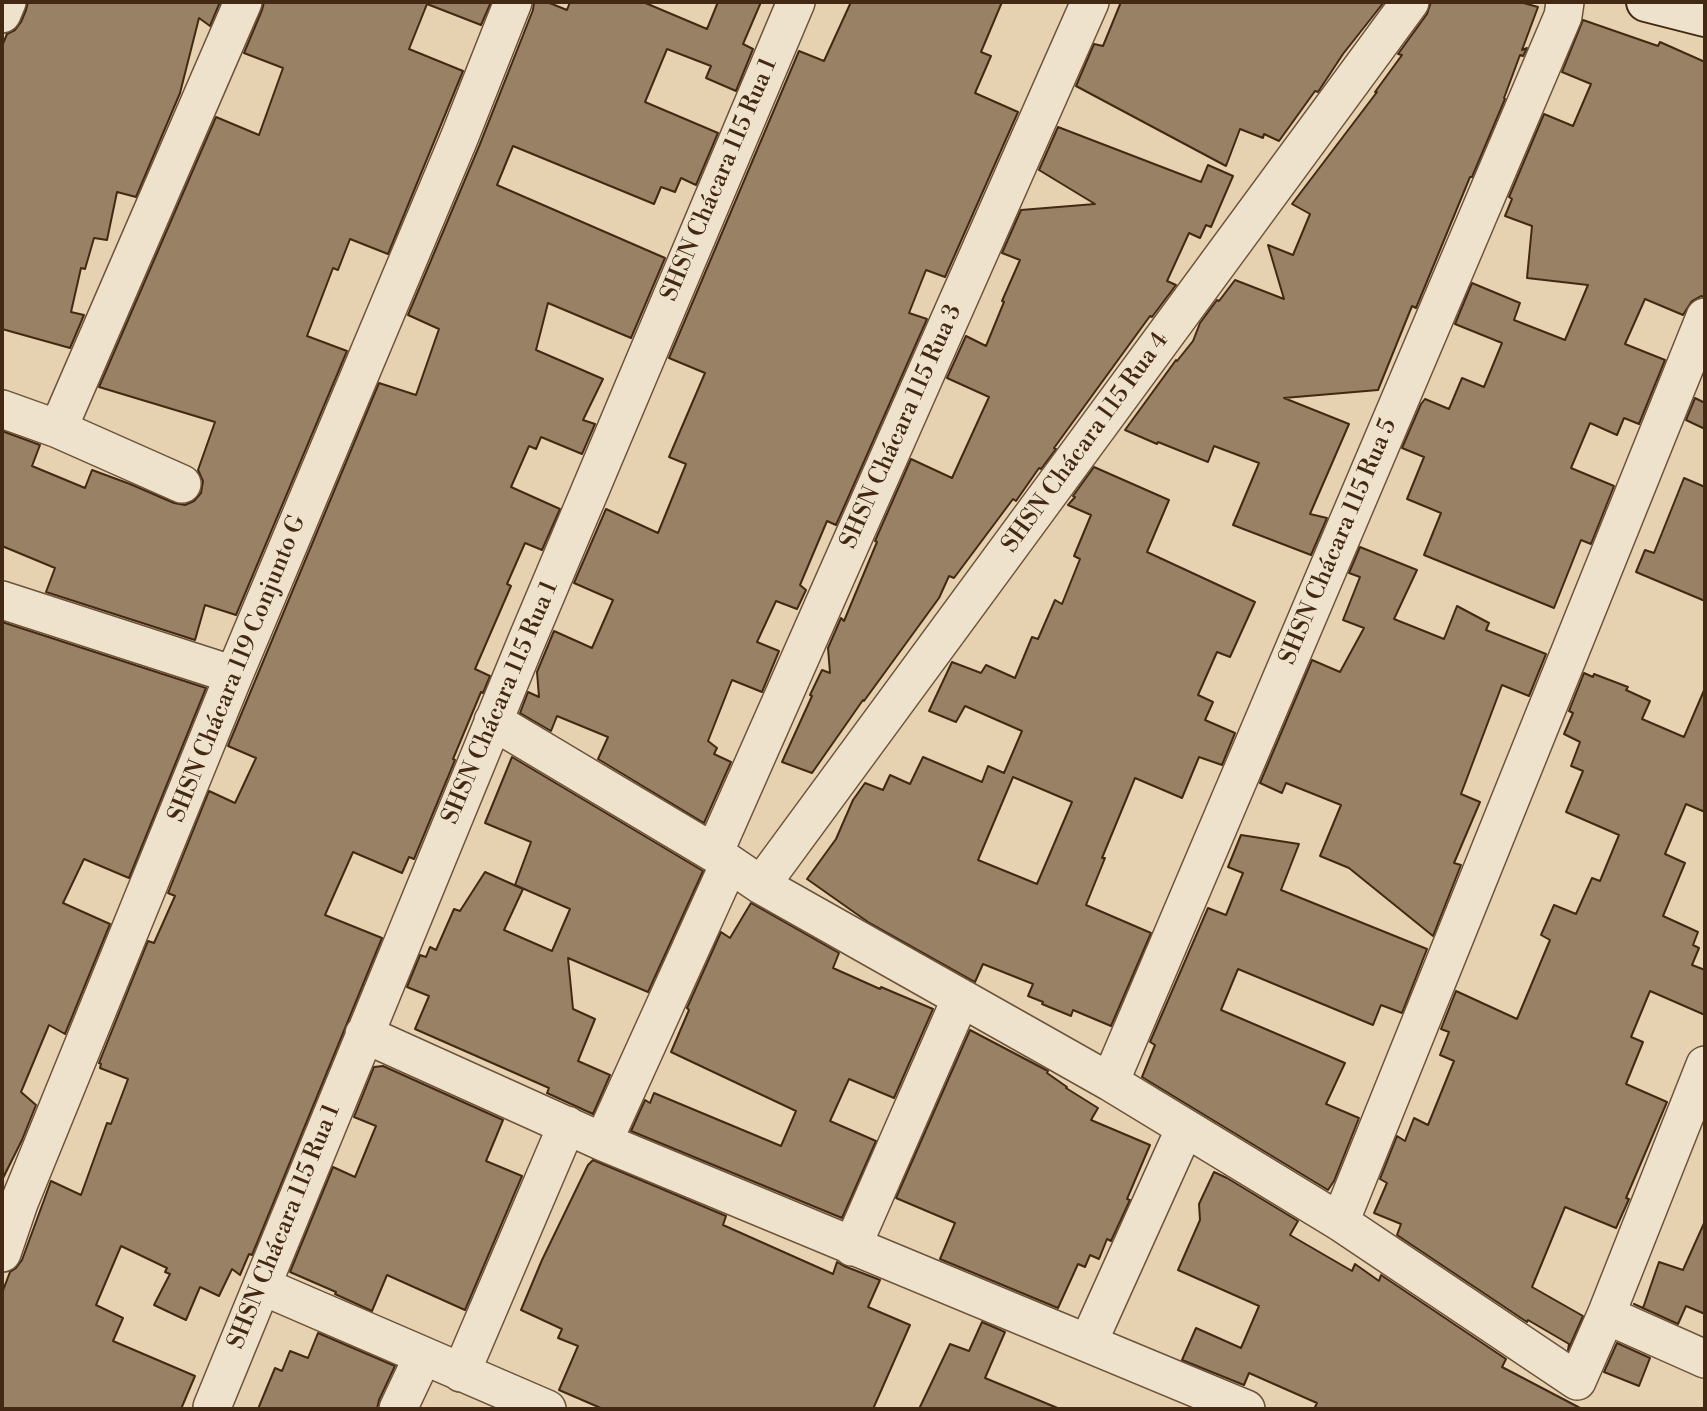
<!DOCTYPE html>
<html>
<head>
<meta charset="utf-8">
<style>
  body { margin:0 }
  #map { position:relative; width:1707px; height:1411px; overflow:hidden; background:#e6d2b1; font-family:"Libre Bodoni",serif }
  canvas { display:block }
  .frame { position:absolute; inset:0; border:4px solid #432913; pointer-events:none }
</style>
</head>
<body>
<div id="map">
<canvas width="1707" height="1411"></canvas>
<div class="frame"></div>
</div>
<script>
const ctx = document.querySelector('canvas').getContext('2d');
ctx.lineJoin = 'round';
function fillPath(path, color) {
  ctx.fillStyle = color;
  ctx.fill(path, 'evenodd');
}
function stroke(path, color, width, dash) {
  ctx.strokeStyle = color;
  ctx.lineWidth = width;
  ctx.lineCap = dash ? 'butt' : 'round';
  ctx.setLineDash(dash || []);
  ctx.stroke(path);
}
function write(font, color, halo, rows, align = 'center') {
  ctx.font = font + ' "Libre Bodoni",serif';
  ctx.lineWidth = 5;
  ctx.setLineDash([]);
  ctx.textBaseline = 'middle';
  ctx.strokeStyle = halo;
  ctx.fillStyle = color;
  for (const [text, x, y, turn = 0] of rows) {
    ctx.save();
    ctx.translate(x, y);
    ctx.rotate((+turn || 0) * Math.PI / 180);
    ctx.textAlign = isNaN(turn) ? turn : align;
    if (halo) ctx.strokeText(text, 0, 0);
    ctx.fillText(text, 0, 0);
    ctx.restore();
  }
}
const building = new Path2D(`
  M28,2H220L210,26L199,18L180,93L136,197L117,192L107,240L94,238L85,269L81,268L71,312L84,315L70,348L2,329V46L7,34L15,30L21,22L26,10Z
  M264,2H491L481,25L427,4L409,49L463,71L388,254L350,239L338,270L333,268L307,336L347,351L236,615L205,605L195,640L46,592L55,568L2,546V431L40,445L32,466L85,488L92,470L130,484L174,503L185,505L194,501L201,493L203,481L198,470L215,422L99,387L216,117L259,135L283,68L244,53L262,10Z
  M534,2H547L567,10L570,2H643L707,29L718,2H761L743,44L753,49L736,91L706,78L711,66L667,49L645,102L718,133L696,185L681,178L675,192L661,187L654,204L513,146L497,185L665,258L631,338L548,303L536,350L603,379L583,420L595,424L582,454L541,437L536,449L529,446L511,487L560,509L542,550L525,543L507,584L511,586L475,669L490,676L483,693L481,692L453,759L455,760L414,859L409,857L402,873L353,852L325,915L382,938L252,1255L249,1254L240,1275L232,1269L219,1296L200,1287L186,1320L154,1305L170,1274L165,1272L167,1268L121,1246L96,1305L123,1318L113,1341L195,1376L181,1409H2V1293L10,1272L16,1268L22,1260L51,1181L81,1195L107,1123L111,1124L128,1079L100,1068L101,1064L99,1063L148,941L154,943L175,896L168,893L209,791L235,803L256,758L228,746L379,383L416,395L439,329L408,315L480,144L533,10Z
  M851,2H1002L981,52L991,56L975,93L1018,112L945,277L926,270L909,313L927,319L836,525L827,521L800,585L806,590L797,609L776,601L757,642L779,651L762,692L732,680L708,741L717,748L714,754L731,762L704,823L598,759L608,737L557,716L551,731L520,713L528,692L539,697L537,672L554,631L592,648L613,600L574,583L606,509L658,533L686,464L669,457L705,373L669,358L799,51L824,61Z
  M1121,2H1384L1343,54L1318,92L1315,91L1279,141L1264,134L1263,138L1240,129L1226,166L1076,86L1094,44L1103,46Z
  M1431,2H1520L1538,7L1522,50L1527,48L1523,56L1520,55L1504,98L1505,99L1472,177H1470L1416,308L1412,306L1378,390L1284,398L1349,424L1310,514L1327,518L1311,555L1233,525L1259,463L1214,446L1208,462L1158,442L1157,444L1125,430L1176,360L1177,361L1193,341L1200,323L1217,300L1219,301L1235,280L1284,299L1268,245L1293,255L1310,214L1292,204L1377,92H1375L1402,55L1398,54L1427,14Z
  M1583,20L1658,46L1660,42L1705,62V297L1701,296L1692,301L1683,315L1645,299L1625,344L1665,360L1639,424L1624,418L1617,435L1590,423L1571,468L1614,486L1591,544L1581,540L1554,608L1424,555L1441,513L1407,499L1424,457L1402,448L1421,404L1425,399L1449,409L1462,378L1484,387L1502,343L1455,324L1472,283L1520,303L1514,320L1565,340L1588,285L1527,278L1532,226L1505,216L1512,199L1509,197L1544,114L1573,126L1591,84L1562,72Z
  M1058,127L1201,182L1208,165L1233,176L1211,227L1206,225L1200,238L1189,233L1167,281L1176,285L1152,317L1150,316L1054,448L1056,449L1041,469L1039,468L1016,501L1013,499L954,578L949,576L939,598L864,701L863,700L812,773L782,762L812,696L810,695L822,670L830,673L828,648L841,618L844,621L877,542L875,541L911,459L952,478L989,397L947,378L966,336L986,346L1004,302L1002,301L1020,260L1002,253L1021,210L1095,204L1039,170Z
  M1695,398L1705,403V429L1686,420Z
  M1094,467L1169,500L1147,552L1255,602L1230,657L1217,652L1198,695L1213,702L1205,720L1235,733L1222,765L1199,757L1182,798L1135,778L1102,858H1105L1086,905L1151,933L1111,1026L1073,1010L1071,1016L1042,1004L1043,1002L1028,996L1033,984L983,964L975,982L868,922L807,879L836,839L853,800L865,783L883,790L890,775L910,784L923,757L982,782L988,766L1004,773L1022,731L965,706L956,722L929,711L952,662L981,673L986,665L1015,678L1032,637L1038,639L1055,600L1062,604L1080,559L1074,556L1091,515L1068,505L1075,497L1073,496ZM1013,777L1072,802L1037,884L978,860Z
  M1684,478L1705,487V601L1636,572L1645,550L1654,553Z
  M1360,547L1417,570L1394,619L1444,639L1457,606L1489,623L1486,630L1546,654L1529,696L1502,685L1461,794L1480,802L1454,863L1461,865L1433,936L1349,868L1320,856L1341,805L1286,783L1282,793L1260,783L1312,660L1340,672L1364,628L1343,620L1360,577L1349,573Z
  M2,622L206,688L129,878L84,859L63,903L110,924L65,1034L49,1025L21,1092L36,1105L22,1140L2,1180Z
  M1584,673L1593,677L1594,674L1628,687L1626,690L1650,701L1642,719L1684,737L1705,688V812L1686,804L1665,854L1685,863L1663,916L1698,932L1693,945L1699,948L1692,965L1705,970V1015L1650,991L1631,1037L1643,1042L1626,1084L1667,1102L1626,1198L1629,1199L1616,1228L1565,1207L1532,1287L1583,1316L1568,1350L1569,1344L1528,1320L1527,1322L1397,1235L1401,1224L1374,1213L1387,1183L1380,1179L1397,1136L1405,1141L1414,1118L1428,1125L1454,1061L1440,1055L1449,1032L1441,1029L1456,991L1517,1019L1550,940L1541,935L1554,905L1576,914L1592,878L1600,881L1619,835L1566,812L1583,771L1571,766L1580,742L1564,734L1573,713L1569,711Z
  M512,757L703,871L648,992L568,958L573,1009L595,1019L578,1061L610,1075L593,1114L547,1093L549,1088L415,1029L429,996L407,987L420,955L426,957L430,947L436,950L454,909L460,911L485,872L523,889L504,930L552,951L570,909L515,885L531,842L485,823Z
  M1241,835L1299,844L1281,890L1427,949L1402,1013L1381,1005L1373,1025L1238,969L1221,1010L1345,1063L1326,1104L1359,1118L1334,1181L1328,1190L1142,1077L1155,1045L1150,1042L1208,908L1226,915L1243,873L1228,867Z
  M751,903L839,953L833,968L880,989L881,987L933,1009L894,1098L849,1079L830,1121L876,1141L842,1218L631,1131L645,1100L650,1103L654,1093L781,1146L796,1111L671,1052L689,1010L687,1008L721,932L730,938Z
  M970,1030L1048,1071L1047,1073L1067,1087L1066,1088L1098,1108L1091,1120L1150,1145L1127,1199L1130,1200L1111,1241L1107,1239L1099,1259L1090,1255L1085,1267L1078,1264L1058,1308L940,1259L955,1223L896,1198Z
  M383,1066L503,1120L486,1161L522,1176L465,1310L387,1275L372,1311L335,1294L336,1292L290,1272L333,1167L355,1177L376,1126L354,1117L374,1067Z
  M593,1160L726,1216L723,1225L833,1274L837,1262L844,1266L880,1280L868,1307L910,1325L873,1409H603L559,1390L578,1346L558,1338L562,1329L521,1310L542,1260L588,1165Z
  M1214,1172L1227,1178L1298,1221L1290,1235L1352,1271L1355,1264L1379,1281L1381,1275L1506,1359L1502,1367L1582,1409H1314L1317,1403L1249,1373L1244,1385L1182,1360L1196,1328L1241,1348L1259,1306L1178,1270L1200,1220L1199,1204Z
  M1705,1221V1314L1686,1306L1678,1324L1634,1304L1643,1308L1659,1262L1683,1270Z
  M982,1322L1005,1332L985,1378L1060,1409H919L950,1344L969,1351Z
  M318,1333L395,1366L379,1400L377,1409H258L275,1368L282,1371L290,1351L308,1358Z
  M1617,1343L1650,1358L1639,1386L1604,1372Z`);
const street = new Path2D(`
  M2,14L7,2
  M2,409L58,429L182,484
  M58,429L243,2
  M2,600L234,675
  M493,721L714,853L761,885L1110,1082L1340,1222L1577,1381L1606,1315L1705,1065
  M714,853L1090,2
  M761,885L1410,2
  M364,1034L603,1142L1246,1409
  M1110,1082L1563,16L1565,2
  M603,1142L729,864
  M1340,1222L1705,317
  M852,1247L961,998
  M2,1253L19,1203L234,675L460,136L513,2
  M262,1286L547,1409
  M1606,1315L1705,1359
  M1088,1343L1185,1128
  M461,1373L567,1125
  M212,1407L527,640L796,2
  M398,1409L423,1356`);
const secondary = new Path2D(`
  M1646,2L1705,17`);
const streetNames = [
  ["SHSN Chácara 115 Rua 1",720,180,-67],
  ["SHSN Chácara 115 Rua 3",902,427,-66],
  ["SHSN Chácara 115 Rua 4",1086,443,-54],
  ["SHSN Chácara 115 Rua 5",1339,542,-67],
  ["SHSN Chácara 119 Conjunto G",238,669,-68],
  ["SHSN Chácara 115 Rua 1",501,703,-67],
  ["SHSN Chácara 115 Rua 1",285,1227,-68]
];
fillPath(building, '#988165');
stroke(building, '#432913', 2);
stroke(street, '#6c533a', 40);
stroke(secondary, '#432913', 42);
stroke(street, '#efe2cc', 37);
stroke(secondary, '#efe2cc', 38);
write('24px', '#432913', '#efe2cc', streetNames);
</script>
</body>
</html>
